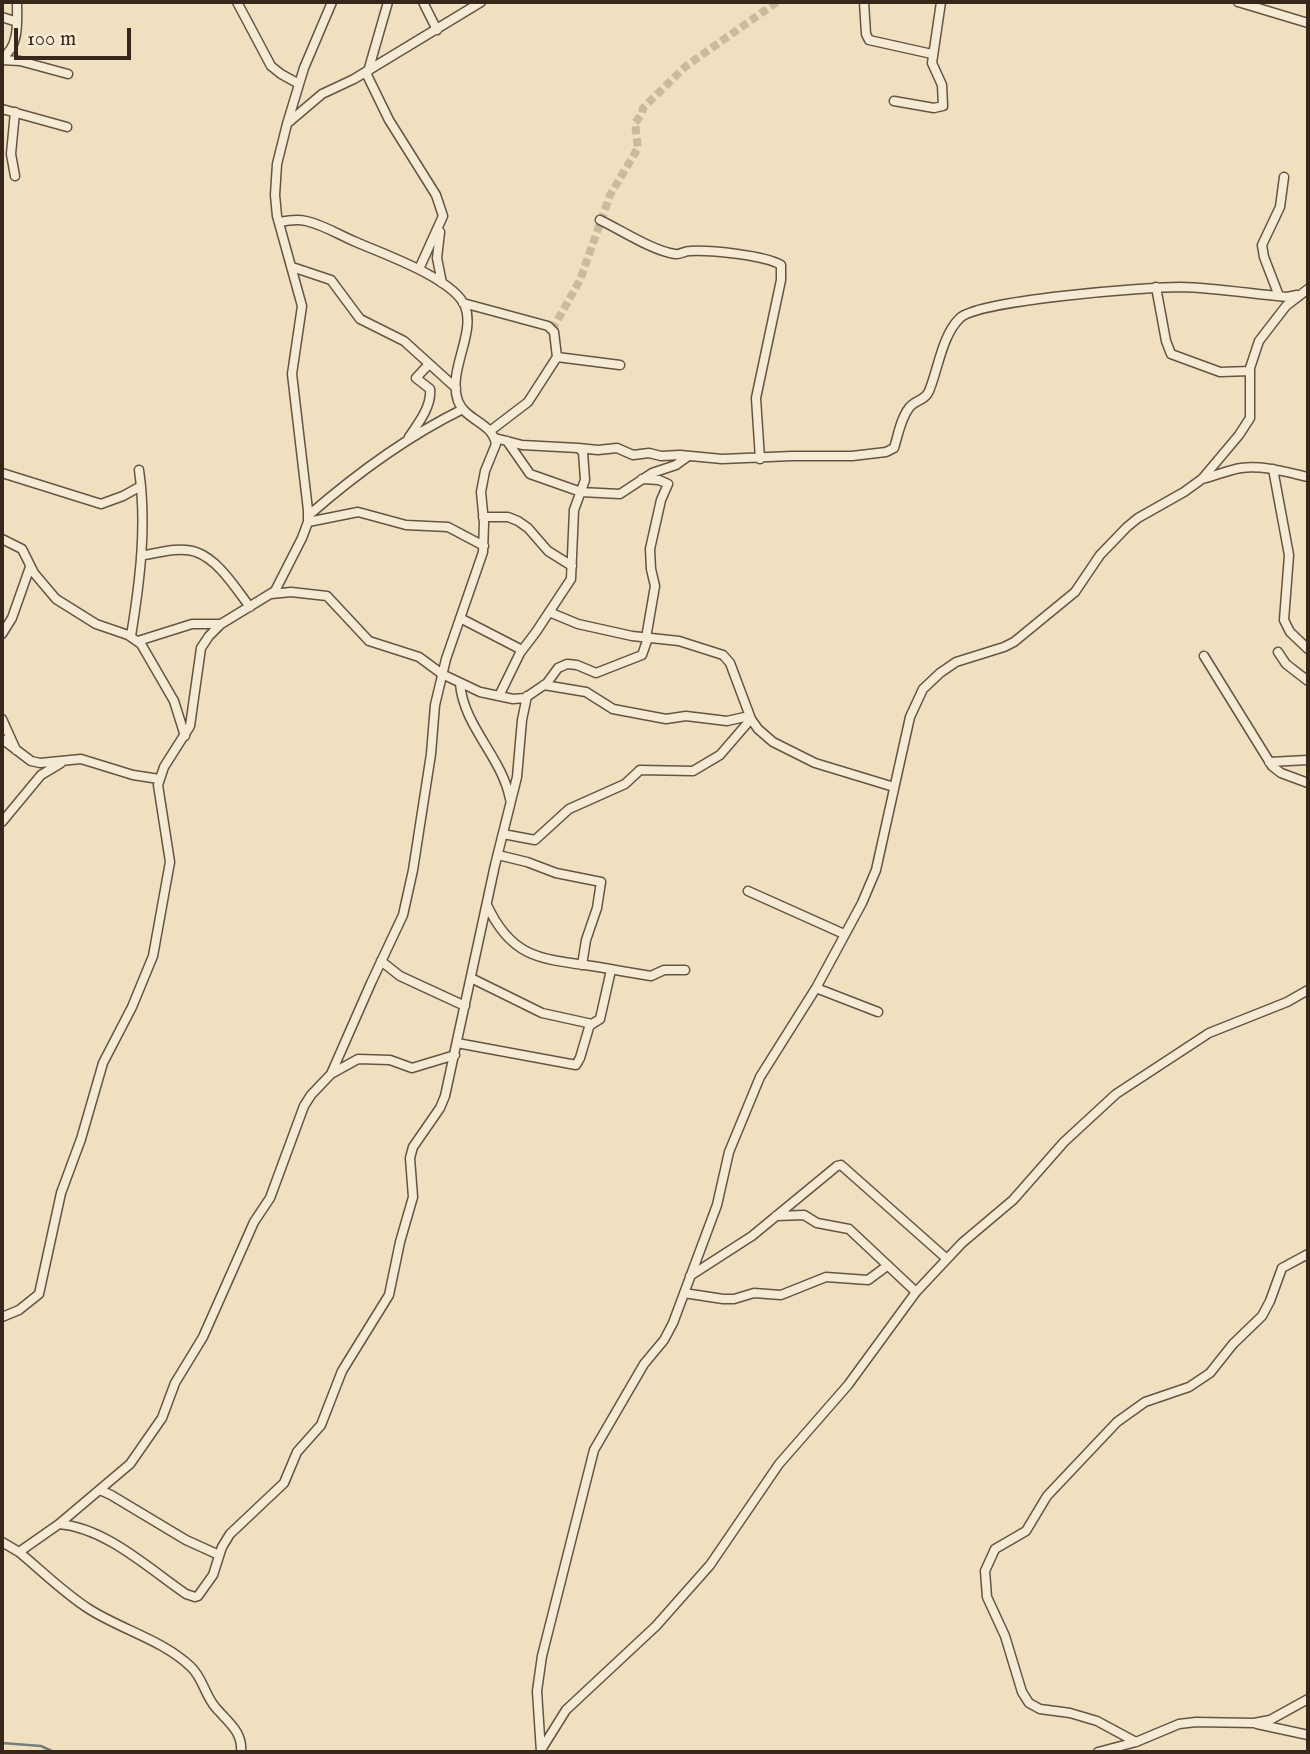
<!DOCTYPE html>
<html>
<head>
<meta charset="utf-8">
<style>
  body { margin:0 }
  #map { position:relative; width:1310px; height:1754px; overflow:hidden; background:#f0e0bf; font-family:"IM FELL English",serif }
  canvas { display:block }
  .frame { position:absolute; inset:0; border:4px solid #37261a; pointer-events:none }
  .scale { position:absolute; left:14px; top:28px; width:117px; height:32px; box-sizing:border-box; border:4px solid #37261a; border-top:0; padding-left:9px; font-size:21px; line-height:24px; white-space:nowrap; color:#37261a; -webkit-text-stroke:5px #f5ebd5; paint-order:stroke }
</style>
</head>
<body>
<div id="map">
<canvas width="1310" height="1754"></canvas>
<div class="frame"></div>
<div class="scale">100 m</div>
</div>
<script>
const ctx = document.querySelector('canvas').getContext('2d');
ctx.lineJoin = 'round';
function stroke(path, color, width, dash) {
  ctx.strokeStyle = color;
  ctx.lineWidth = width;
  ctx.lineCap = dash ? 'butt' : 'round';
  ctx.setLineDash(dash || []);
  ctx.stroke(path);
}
const stream = new Path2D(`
  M2,1743L41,1746L54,1752`);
const minorTunnel = new Path2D(`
  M552,330L580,280L610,195L638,148L635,123L642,114L643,108L686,66L777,2`);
const minor = new Path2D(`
  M237,2L271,66L281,74L299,84
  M388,2L367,75L389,120L436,195L443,216L419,269
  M423,2L437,30
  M864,2L866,34L869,40L932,54
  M1238,2L1308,23
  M2,17L17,22
  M2,58C20,46 17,21 17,2
  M2,60L20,61L68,74
  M894,101L934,108L943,106L942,85L932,63L941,2
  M2,109L67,127
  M289,122L322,94L354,79L481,2
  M15,176L11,154L15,112
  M600,220C621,230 653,251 675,254C680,255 684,251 690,251C711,250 764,255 781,265V280L756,398L760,459
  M440,232L437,258L442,283
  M292,267L331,280L360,319L404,341L456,388
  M1156,287L1166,341L1171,354L1220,372L1250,371
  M1279,296L1264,257L1262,245L1280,207L1284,177
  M463,303L548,326L554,332L557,357
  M490,431L528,402L557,357L620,365
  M409,437C418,424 432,406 430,389L416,378L429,364
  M495,438L522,445L578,448L583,452L585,480L574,510L571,579L536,632L520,653L499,696
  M507,441L530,474L581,492L620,494L652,473L676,465L687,457
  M578,448L598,450L617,448L633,455L649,453L661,456L680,455L722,459L792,456H852L886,452L894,448C898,435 901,418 909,408C914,400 925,401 929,391C938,370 942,335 960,318C978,300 1148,287 1181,287C1216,288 1252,294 1287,297L1297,295
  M1273,469L1289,555L1284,620L1290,632L1308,649
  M2,473L101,504L123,496L141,486
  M642,479L659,480L668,484L661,500L650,549L651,569L655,586L646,638
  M1202,479C1215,476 1228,470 1241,468C1263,465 1286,472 1308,477
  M309,515C356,474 406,437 463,409
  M483,517H508L518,521L528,528L548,551L572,566
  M308,522L358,512L406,525L448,527L484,546
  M2,539L22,549L34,573L56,599L96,624L128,635L141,644L174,701L185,736
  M141,556C157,553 181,546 196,552C219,560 236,589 250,607
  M271,594L291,592L327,596L369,641L419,657L442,674L480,692L513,699L525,698L547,683L558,668L567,664L577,665L596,673L642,655L648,638
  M549,612L578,624L632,636L679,641L723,655L730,663L751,719L758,729L773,742L815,763L894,787
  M460,618L522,650
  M2,634L12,618L30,567
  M131,636C140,581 147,525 139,470
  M138,641L192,624H221
  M1278,652L1286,664L1308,681
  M1204,656L1272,766L1281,773L1308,783
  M460,684C464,727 502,757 510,799
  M544,685L586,692L613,709L666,719L686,716L727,721L749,716
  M2,719L16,750
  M2,739L31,761L40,763L81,759L133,775L159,779
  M1269,762L1308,760
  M2,822L41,775L61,763
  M503,834L535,840L569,809L625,784L640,770L693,771L720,755L751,719
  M498,855L527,862L556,873L601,882L597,908L586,940L582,965
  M748,891L844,934
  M487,905C511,957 539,959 592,966C611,969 631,973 651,976L664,970H685
  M381,961L400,976L465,1006
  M471,978L542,1013L592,1024L600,1019L611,970
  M816,988L878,1012
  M457,1043L576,1065L580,1058L590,1024
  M331,1074L358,1059L390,1060L412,1068L455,1055
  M776,1216L804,1215L817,1223L849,1229L916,1292
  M690,1276L752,1236L837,1166L841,1165L947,1259
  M684,1293L723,1299H734L754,1293L781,1295L826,1277L868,1280L887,1266
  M2,1317L19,1310L39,1294L61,1193L81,1139L103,1063L132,1007L153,956L170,862L158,785L164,767L190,726L201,648L209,636L221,624L275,591L302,538L308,522V510L292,374L302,306L277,216L275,195L277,164L287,124L304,68L332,2
  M100,1490L111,1495L186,1540L219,1555
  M59,1524L130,1464L162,1418L175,1383L203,1337L254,1222L270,1198L304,1106L311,1095L331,1074L371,983L403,915L413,870L431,754L435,705L446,659L483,552L484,523L481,492L485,471L496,444C492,422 466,421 458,401C447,371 476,334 465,306C453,278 383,254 356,242C339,235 324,225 306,221C297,219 290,220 280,222
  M2,1542L19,1552L59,1524C106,1528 148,1568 186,1594L195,1597L198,1596L213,1575L222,1547L230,1534L284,1483L297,1452L321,1425L342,1371L389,1295L400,1242L413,1197L410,1158L413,1147L440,1108L445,1096L495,865L517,777L522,720L527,696
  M19,1552C42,1571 64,1593 89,1609C122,1630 163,1640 191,1667C203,1678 205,1696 216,1708C228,1722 243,1732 241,1752
  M1257,1724L1308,1735
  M1136,1742L1097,1721L1070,1713L1040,1709L1029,1703L1022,1692L1005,1636L987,1597L985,1571L995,1549L1026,1531L1047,1496L1117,1422L1145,1402L1189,1387L1210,1373L1233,1344L1262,1316L1270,1301L1282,1268L1308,1254
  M541,1750L566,1710L656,1626L710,1565L779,1464L848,1385L916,1292L962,1243L1013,1200L1064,1142L1116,1094L1209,1033L1287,1002L1308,990
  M541,1752L537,1691L542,1656L594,1450L644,1364L664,1340L673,1323L717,1205L729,1152L760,1077L816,988L862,903L876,870L910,717L923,689L940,673L956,662L1004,647L1014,642L1075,592L1100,555L1127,527L1138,518L1184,492L1202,479L1239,435L1250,418V368L1259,341L1286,306L1308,289
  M1098,1752L1136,1742L1179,1724L1196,1722L1254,1723L1270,1720L1308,1699`);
stroke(stream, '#747f7a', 2.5);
stroke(minorTunnel, '#cbbb9e', 8, [8, 4]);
stroke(minor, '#655443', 11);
stroke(minor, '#f5ebd5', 8);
</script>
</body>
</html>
